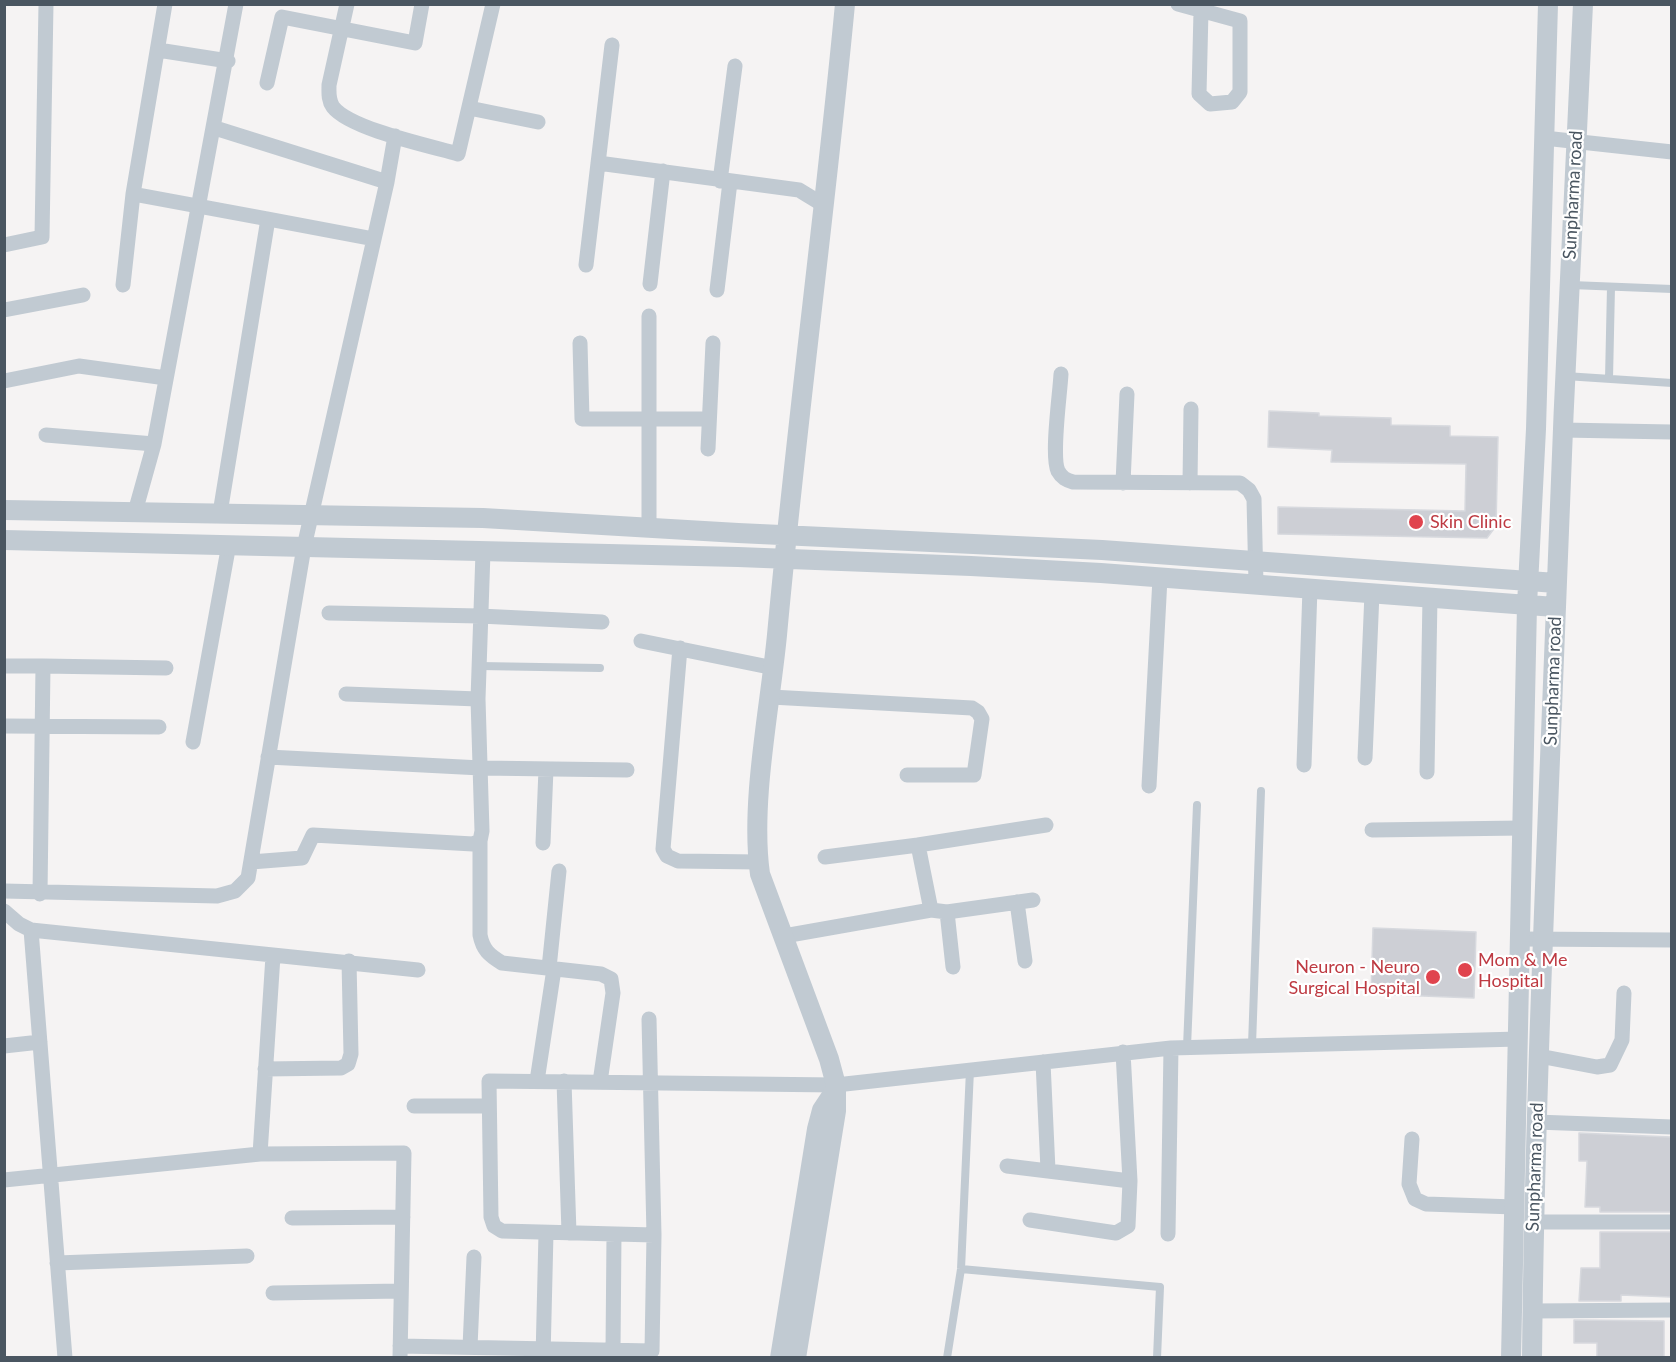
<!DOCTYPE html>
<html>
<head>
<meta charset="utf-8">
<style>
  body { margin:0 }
  #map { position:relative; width:1676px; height:1362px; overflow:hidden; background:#f5f3f3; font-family:Lato,sans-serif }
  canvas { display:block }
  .frame { position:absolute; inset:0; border:6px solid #4a5661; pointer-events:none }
</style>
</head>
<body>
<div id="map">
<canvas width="1676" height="1362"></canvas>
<div class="frame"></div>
</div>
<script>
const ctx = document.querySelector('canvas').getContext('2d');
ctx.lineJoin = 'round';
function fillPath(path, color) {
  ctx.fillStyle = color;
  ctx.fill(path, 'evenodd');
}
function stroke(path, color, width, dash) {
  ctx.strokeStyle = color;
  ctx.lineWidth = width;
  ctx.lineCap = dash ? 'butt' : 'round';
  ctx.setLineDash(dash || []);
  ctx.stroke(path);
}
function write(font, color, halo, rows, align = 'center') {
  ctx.font = font + ' Lato,sans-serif';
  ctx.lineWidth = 4.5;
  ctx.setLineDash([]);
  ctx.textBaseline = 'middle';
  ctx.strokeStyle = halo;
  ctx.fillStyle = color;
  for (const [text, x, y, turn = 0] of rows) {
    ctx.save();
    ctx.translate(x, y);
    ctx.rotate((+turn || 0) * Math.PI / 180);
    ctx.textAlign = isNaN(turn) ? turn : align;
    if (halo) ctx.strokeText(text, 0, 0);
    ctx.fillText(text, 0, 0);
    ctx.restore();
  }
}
const building = new Path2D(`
  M1269,411L1319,413V416L1391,418V425L1450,426V436L1498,437L1496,526L1487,538L1278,534V507L1465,511L1466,464L1331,462L1332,450L1268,447Z
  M1373,928L1476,932L1474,998L1371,994Z
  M1579,1133L1671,1137V1212H1600V1207H1585L1587,1161H1579Z
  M1600,1232H1671V1297L1621,1295V1301H1579L1581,1268H1600Z
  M1574,1320L1664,1321V1358H1597V1343H1574Z`);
const service = new Path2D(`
  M1571,285L1672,289
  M1565,376L1672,383
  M1609,379L1611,287
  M480,666L600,668
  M1252,1045L1261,791
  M1187,1047L1197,805
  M961,1269L1160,1287L1157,1358
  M947,1358L961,1269L970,1070`);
const minor = new Path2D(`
  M165,4L133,194L268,219L220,513
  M347,4L329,85C329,92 328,100 333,107C350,129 430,146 458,154L493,4
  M1178,4L1240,21V92L1232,102L1210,104L1199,94L1201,11
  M158,50L228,61
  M267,83L282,17L415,43L422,4
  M469,108L538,122
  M215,128L387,182
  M1544,138L1672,152
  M598,163L799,190L822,204
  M720,181L735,66
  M268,219L374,239
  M4,245L42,237L46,4
  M586,265L612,45
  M650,284L663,171
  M123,285L133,194
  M717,290L730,182
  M4,310L83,295
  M580,343L582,419H709
  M1061,374C1060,394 1051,456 1058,471C1062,478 1066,480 1073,482L1240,483L1249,490L1254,499L1256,584
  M4,381L79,366L166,378
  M1562,430L1672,432
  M46,435L154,444
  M708,449L713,343
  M1123,483L1127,394
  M1190,483L1191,409
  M135,512L154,444L236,4
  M649,527V316
  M329,613L480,616L602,622
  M641,641L774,668
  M680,648L663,849L667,856L678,861L759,862
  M4,666H43L40,894
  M43,666L166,668
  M346,694L478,699
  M771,697L972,708L978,712L982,719L974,775H907
  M4,726L159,727
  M193,742L229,544
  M268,757L481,768L627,770
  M1365,758L1372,593
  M1304,765L1310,588
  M1427,772L1430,597
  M1149,786L1160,578
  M1372,830L1522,828
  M480,841V935C483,950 489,955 502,963L601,974L611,979L613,993L600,1082
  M543,843L546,769
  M918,845L1046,825
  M825,857L918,845L931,910L947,912L1033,900
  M251,862L302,858L313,835L473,844L480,841L482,831L478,699L483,552
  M4,891L217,896L235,891L248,878L304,547L387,182L395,136
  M1017,902L1025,961
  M4,911L19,924L31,930L418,970
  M947,912L953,967
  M31,930L65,1358
  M784,936L931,910
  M1520,939L1672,940
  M549,968L559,871
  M4,1046L40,1042
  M1539,1056L1597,1067L1610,1065L1622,1040L1624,993
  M1043,1062L1048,1170
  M265,1069L341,1068L348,1064L351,1054L349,961
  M537,1081L554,969
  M564,1081L569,1233
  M414,1106H489
  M1536,1122L1672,1127
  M1412,1139L1409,1184L1415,1199L1426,1204L1515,1207
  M260,1154L404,1153L400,1358
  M1007,1166L1130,1181
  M4,1180L260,1154L273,956
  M292,1218L403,1217
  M1030,1220L1116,1233L1128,1226L1130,1181L1123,1052
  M1533,1222H1672
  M1168,1234L1171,1048
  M654,1235L502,1231L494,1226L491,1217L489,1081L836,1085L1171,1048L1519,1039
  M57,1263L247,1256
  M273,1293L401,1291
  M1533,1311L1672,1310
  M400,1346L652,1351L654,1235L649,1019
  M470,1347L474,1257
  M613,1350L614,1234
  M543,1358L546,1233`);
const tertiary = new Path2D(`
  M4,510L483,518L738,533L1102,550L1556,583
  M4,540L738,557L971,566L1101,573L1555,607
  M780,1358L817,1129L822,1110L836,1089
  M796,1358L836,1111V1085L829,1059L760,874C750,803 770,708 777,635C796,425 825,215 845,4
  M1511,1358L1527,605L1536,429L1548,4
  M1532,1358C1534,1158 1542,959 1550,759C1559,507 1570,256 1583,4`);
const markers = [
  [1416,522,8,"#e0444e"],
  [1465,970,8,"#e0444e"],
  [1433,977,8,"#e0444e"]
];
const streetNames = [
  ["Sunpharma road",1573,195,-87],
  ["Sunpharma road",1553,681,-88],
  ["Sunpharma road",1535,1167,-88]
];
const healthNames = [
  ["Skin Clinic",1430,522],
  ["Mom & Me",1478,960],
  ["Hospital",1478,981],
  ["Neuron - Neuro",1420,967,"right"],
  ["Surgical Hospital",1420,988,"right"]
];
fillPath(building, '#cdcfd5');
stroke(building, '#d7d9de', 1.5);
stroke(service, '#c1cad2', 8);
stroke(minor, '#c1cad2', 15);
stroke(tertiary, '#c1cad2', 20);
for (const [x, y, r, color] of markers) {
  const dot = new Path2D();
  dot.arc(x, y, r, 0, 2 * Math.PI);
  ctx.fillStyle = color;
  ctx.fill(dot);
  stroke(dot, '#fff', 2);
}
write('18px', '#4a5661', '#fff', streetNames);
write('18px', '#be3a42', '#fff', healthNames, 'left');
</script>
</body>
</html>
